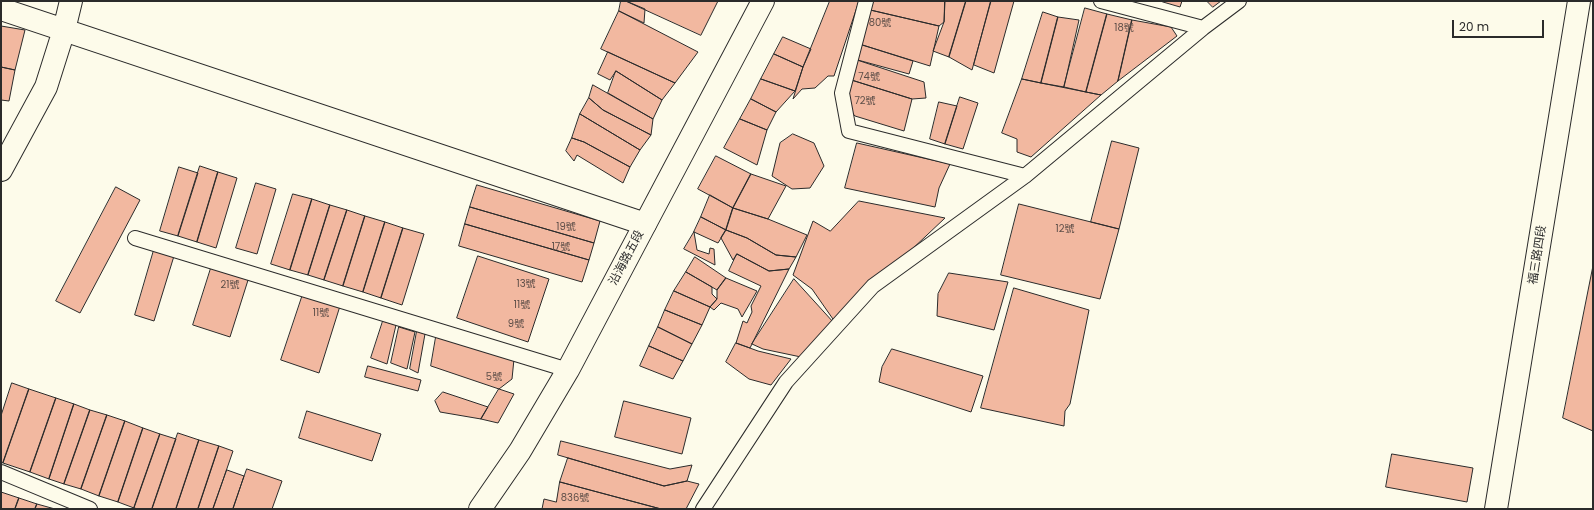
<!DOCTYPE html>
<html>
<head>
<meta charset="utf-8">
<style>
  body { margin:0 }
  #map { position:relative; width:1594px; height:510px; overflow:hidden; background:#fdfbea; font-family:Poppins,sans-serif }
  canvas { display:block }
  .frame { position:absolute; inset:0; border:2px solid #2b2b2b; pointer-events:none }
  .scale { position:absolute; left:1452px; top:20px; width:92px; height:18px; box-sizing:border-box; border:2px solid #2b2b2b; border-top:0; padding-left:5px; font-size:12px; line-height:14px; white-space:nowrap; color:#2b2b2b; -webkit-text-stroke:3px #fdfbea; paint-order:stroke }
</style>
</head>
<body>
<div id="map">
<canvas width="1594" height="510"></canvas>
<div class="frame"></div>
<div class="scale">20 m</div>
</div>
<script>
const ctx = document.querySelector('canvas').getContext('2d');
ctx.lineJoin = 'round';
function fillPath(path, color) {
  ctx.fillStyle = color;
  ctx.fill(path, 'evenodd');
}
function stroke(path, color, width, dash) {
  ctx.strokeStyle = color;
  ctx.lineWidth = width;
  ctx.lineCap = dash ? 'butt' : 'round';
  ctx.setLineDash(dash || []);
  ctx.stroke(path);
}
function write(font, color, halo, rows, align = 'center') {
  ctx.font = font + ' Poppins,"Noto Sans TC",sans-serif';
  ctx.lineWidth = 3;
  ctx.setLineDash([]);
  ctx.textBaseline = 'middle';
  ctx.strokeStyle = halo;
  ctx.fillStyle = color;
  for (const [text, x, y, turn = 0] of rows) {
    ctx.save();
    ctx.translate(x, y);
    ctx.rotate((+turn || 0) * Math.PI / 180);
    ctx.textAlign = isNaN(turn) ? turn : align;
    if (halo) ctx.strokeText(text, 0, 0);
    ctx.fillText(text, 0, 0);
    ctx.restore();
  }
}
const building = new Path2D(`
  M621,1H626L645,9L644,23L619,11Z
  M626,1H718L701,35Z
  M830,1H859L834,76H828L815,88L802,89L793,99L803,67Z
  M869,1H945L944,22L939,26L866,9Z
  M945,1H966L949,57L933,51L944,22Z
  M966,1H991L972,70L949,57Z
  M991,1H1014L994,73L974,65Z
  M1164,1H1182L1180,7L1163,2Z
  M1207,1H1221L1213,7Z
  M1085,8L1107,14L1086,92L1064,87Z
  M866,9L939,26L930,66L856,43Z
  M619,11L698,52L675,83L601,49Z
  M1043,12L1058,17L1041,83L1022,79Z
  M1107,14L1132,20L1118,81L1101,95L1086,92Z
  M1058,17L1079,20L1064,87L1041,83Z
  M1132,20L1171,27L1177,36L1118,81Z
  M1,26L25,30L15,70L1,67Z
  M783,37L811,49L803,67L774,54Z
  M856,43L913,61L909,74L854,59Z
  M608,52L675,83L662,100L616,71L610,80L598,74Z
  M774,54L803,67L795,91L761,79Z
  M854,59L924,82L926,98L912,99L845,78Z
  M1,67L15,70L9,101L1,100Z
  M616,71L662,100L653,119L608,93Z
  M845,78L912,99L904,131L855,116L840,99Z
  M761,79L795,91L776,112L751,99Z
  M1022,79L1041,83L1101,95L1031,157L1017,152V139L1002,133Z
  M593,85L653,119L651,135L603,110L589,98Z
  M960,97L978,103L963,149L945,144Z
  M589,98L603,110L651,135L640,150L580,114Z
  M751,99L776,112L767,130L740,119Z
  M939,102L957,106L945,144L930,139Z
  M580,114L640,150L630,167L584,142L572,138Z
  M740,119L767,130L757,165L724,148Z
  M793,134L814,143L824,166L810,188L792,189L772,176L780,143Z
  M572,138L584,142L630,167L623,183L577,155L574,161L566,151Z
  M1112,141L1139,148L1119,229L1091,222Z
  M857,143L950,164L939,188L935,207L845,188Z
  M716,156L751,174L733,208L698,189Z
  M200,166L218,172L197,242L178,236Z
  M179,167L198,173L178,236L160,231Z
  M218,172L237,178L216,248L197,242Z
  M751,174L786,186L768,219L733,208Z
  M256,183L276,189L257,254L236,248Z
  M477,185L600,221L594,243L470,207Z
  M116,187L140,200L80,313L56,301Z
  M293,194L312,199L290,270L271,264Z
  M710,195L733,208L726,230L701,217Z
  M312,199L330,205L308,275L290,270Z
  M859,201L945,218L835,322L812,289L793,275L813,221L830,231Z
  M1019,204L1119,229L1100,299L1001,275Z
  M330,205L347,210L324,280L308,275Z
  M470,207L594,243L589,260L465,224Z
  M733,208L768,219L807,235L796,257L776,255L747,238L726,230Z
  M347,210L365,216L343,286L324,280Z
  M365,216L385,222L363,292L343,286Z
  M701,217L726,230L718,243L694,232Z
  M385,222L403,228L381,298L363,292Z
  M465,224L589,260L582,282L459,246Z
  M403,228L424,234L402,305L381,298Z
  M726,230L747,238L776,255L796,257L789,269L769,271L737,254L733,260L721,238Z
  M694,232L697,250L709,254L710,248L714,249L715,265L684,249Z
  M154,250L174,256L154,321L135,315Z
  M737,254L769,271L789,269L750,348L736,343L743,321L747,323L752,312L751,306L761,286L729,271Z
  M478,256L549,279L528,342L457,318Z
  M695,257L726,278L717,290L686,272Z
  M212,265L249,277L230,337L193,325Z
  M1593,266V431L1563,418Z
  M686,272L712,287V294L717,299L710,307L674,291Z
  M949,273L1008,282L994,330L937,316L938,294Z
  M726,278L757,291L742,317L738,309L721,303L714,310L710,307L717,299V290Z
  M794,279L834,323L801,357L763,349L752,344Z
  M1014,288L1089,310L1070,404L1065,411L1064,426L981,408Z
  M674,291L710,307L702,325L665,310Z
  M303,294L340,306L319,373L281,360Z
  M665,310L702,325L692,344L658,327Z
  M383,321L396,325L387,364L371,358Z
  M399,327L415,332L407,369L391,363Z
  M658,327L692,344L683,361L649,346Z
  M417,331L425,334L418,373L410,369Z
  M436,337L514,359L512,379L499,389L431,366Z
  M736,343L758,351L791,359L771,385L749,379L726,362Z
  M649,346L683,361L673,379L640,366Z
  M892,349L983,376L971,412L879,382L882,367Z
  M368,366L421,380L418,391L365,377Z
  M12,383L29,389L3,463L1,462V416Z
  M29,389L56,398L30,472L3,463Z
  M499,389L514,394L498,423L481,419Z
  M443,392L488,407L481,419L440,412L435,401Z
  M56,398L74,404L49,479L30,472Z
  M624,401L691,418L682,454L615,437Z
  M74,404L90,410L64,484L49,479Z
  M90,410L107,415L81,489L64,484Z
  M307,411L381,434L372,461L299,438Z
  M107,415L125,421L99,496L81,489Z
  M125,421L143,428L118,502L99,496Z
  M143,428L160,434L134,508L118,502Z
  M178,433L199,440L176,509H152Z
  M160,434L176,439L152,509H138L134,508Z
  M199,440L219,446L198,509H176Z
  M561,441L670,469L692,465L687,481L664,486L558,455Z
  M219,446L233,451L213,509H198Z
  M1392,454L1473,468L1467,502L1386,487Z
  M568,458L664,486L687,481L699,484L686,509H661L560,482Z
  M247,469L282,481L272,509H233Z
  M227,470L244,476L233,509H213Z
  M560,482L661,509H542L544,499L556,502Z
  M1,492L19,498L15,509H1Z
  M19,498L37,504L35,509H15Z
  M37,504L55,509H35Z`);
const service = new Path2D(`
  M866,1L842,93L849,131L1025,176
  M1101,1L1203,28
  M135,238L568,370
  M1,472L90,509
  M703,509L786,382L873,286L1025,176L1203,28L1239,1`);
const minor = new Path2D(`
  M1,9L645,224
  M1,170L46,87L64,30L71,1`);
const tertiary = new Path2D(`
  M480,509L520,451L568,370L763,1
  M1496,509L1579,1`);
const numberNames = [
  ["80號",880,23],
  ["18號",1124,28],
  ["74號",869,77],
  ["72號",865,101],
  ["19號",566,227],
  ["12號",1065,229],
  ["17號",561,247],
  ["13號",526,284],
  ["21號",230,285],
  ["11號",522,305],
  ["11號",321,313],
  ["9號",516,324],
  ["5號",494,377],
  ["836號",575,498]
];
const streetNames = [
  ["福三路四段",1538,255,-81],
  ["沿海路五段",627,258,-62]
];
fillPath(building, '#f2b8a0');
stroke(building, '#2b2b2b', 1);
stroke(service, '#2b2b2b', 16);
stroke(minor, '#2b2b2b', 24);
stroke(tertiary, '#2b2b2b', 24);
stroke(service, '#fdfbea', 14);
stroke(minor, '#fdfbea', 22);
stroke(tertiary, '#fdfbea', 22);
write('10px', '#5d4e48', null, numberNames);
write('12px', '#2b2b2b', '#fdfbea', streetNames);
</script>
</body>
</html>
